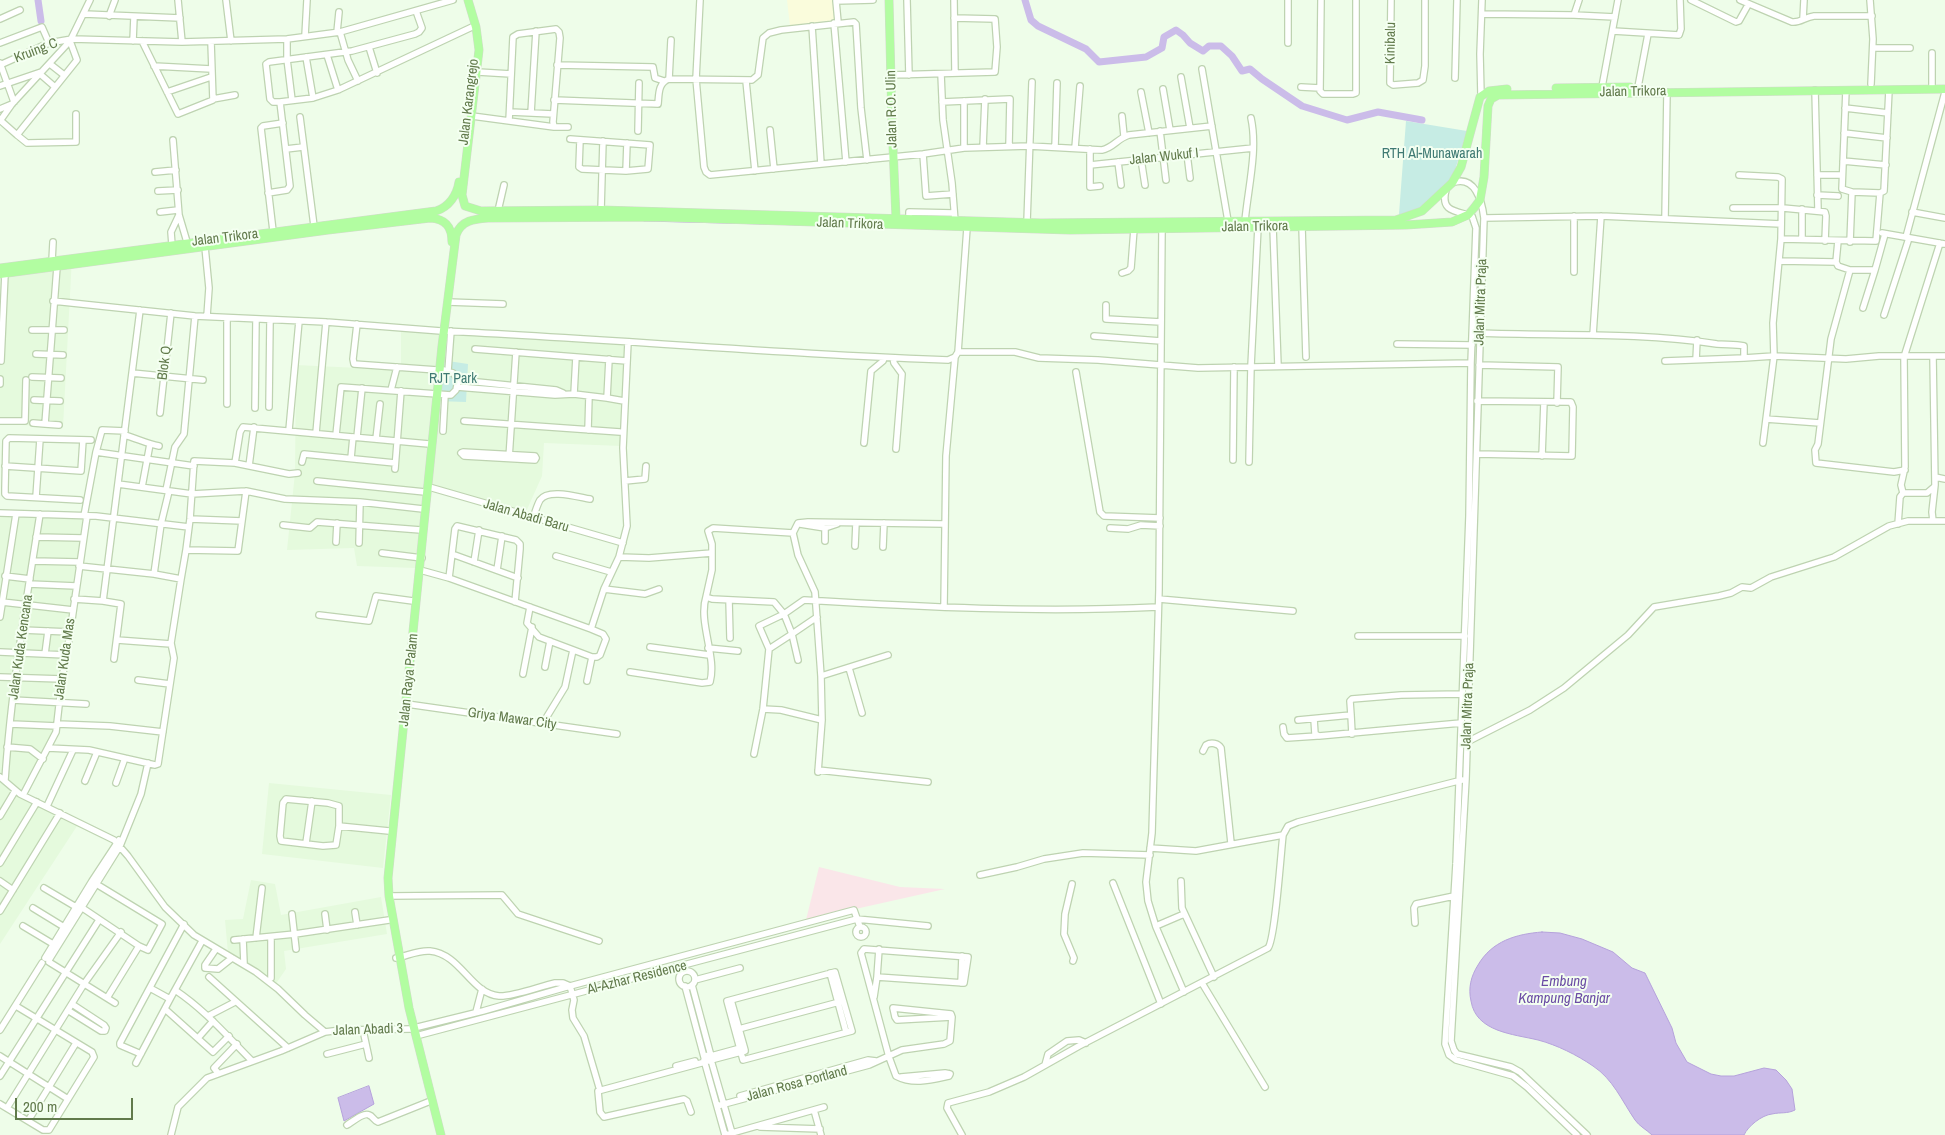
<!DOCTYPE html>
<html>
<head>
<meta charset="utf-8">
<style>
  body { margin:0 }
  #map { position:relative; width:1945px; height:1135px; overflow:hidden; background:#eefde9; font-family:"Archivo Narrow",sans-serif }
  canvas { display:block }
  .scale { position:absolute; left:15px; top:1098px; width:118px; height:22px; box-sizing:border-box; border:2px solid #617a4b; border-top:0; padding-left:6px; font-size:15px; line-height:18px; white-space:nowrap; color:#617a4b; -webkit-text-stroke:4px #f4fff1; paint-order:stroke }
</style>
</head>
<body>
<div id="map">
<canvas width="1945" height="1135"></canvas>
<div class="scale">200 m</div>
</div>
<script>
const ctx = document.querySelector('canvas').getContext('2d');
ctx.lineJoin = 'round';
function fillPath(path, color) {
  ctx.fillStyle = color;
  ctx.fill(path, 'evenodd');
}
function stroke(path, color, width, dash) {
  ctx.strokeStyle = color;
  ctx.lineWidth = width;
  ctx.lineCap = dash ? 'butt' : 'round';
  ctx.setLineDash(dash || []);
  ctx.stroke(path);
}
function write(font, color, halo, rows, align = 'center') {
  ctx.font = font + ' "Archivo Narrow",sans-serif';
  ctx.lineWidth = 4;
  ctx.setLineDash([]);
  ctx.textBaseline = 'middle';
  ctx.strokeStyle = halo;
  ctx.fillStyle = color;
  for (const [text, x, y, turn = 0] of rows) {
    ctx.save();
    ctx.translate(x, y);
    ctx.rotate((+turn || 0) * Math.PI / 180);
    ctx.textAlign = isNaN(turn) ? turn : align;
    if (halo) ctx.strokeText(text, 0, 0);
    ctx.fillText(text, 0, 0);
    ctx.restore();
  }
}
const residential = new Path2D(`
  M72,257L63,427L0,424V269Z
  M401,327L627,341L622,446L544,443L542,476L525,514L424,487L415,568L357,566L354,548L287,550L295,473L296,365L401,370Z
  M0,513L83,518L55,726L22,795L79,823L0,944V781L2,779L0,778Z
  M269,783L391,795L383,868L262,854Z
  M251,880L275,884L281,915L381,897L387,934L284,951L286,969L275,985L228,953L225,920L243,919Z`);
const education = new Path2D(`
  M819,867L900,887L945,889L806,920Z`);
const medical = new Path2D(`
  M787,0H833L836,20L790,26Z`);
const green = new Path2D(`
  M1406,121L1467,131L1452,180L1426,206L1408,214H1399Z
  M441,360L468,364L466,402L437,401Z`);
const water = new Path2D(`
  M1542,932L1560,933L1582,939L1613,952L1632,968L1645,973L1672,1028L1676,1043L1687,1062L1711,1074L1721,1076H1734L1764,1068L1776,1070L1786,1080L1792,1089L1795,1110C1787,1114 1781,1112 1772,1114C1762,1115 1748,1126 1744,1135H1652C1647,1130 1639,1126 1635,1120C1622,1101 1613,1079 1593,1066C1577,1055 1557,1045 1538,1040C1513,1034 1476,1032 1471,1001C1468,988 1471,976 1478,965C1492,941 1516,934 1542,932Z
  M369,1086L374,1104L344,1121L338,1098Z`);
const stream = new Path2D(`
  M644,221L805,225`);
const river = new Path2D(`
  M38,0L41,21
  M1025,0L1031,20L1038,26L1086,49L1099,62L1146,57L1162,48L1164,37L1176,30L1183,35L1190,43L1203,51L1209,46H1221L1232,56L1242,71L1250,69L1262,79L1302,106L1347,120L1378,112L1422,120`);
const minor = new Path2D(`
  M178,0L182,42
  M226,0L231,41
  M700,0L696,79L704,167L706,172L710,175L923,154L964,148L1029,146L1102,150C1113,148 1118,138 1129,135L1212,126
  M907,0L909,75
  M954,0L955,73
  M1321,0L1320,91L1323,94H1353L1356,93V0
  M1391,0L1390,83L1393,85L1418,83L1423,80L1425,66V0
  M1691,0L1736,22L1739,21L1748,5
  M1740,0L1792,22C1800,23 1805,17 1814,16H1872
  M1870,0L1873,39L1871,84
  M84,14L180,18
  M1482,14L1574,15L1615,17
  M1574,15L1579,0
  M109,16L115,0
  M0,19L20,10
  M1803,19L1804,0
  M838,22L836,1L873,0
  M834,23L846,162
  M812,26L821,164
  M1613,31L1679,35L1681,29L1680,0
  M337,32L339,12
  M340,32L348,60L358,81
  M305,36L307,0
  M287,39V59L292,100
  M133,41L134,17
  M142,41L178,114L213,100L211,42
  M0,43L42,27L49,43
  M1288,43V0
  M369,47L377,73
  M1873,48H1910
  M1932,53V85
  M327,55L338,90
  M306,57L313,98
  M0,63L14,102
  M50,64L64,75
  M0,65L49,43L72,39L182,42L287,39L340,32L453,0
  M557,65L653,67L655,78L664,81
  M154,66L211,69
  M1202,69L1228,221
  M478,72L511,74
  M40,74L55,87
  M941,74L943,120L952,183L955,221
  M891,75L995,72L997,47L995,19L954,18
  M1181,77L1190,128
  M1455,78L1457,0
  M669,79L671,40
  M746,81L755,171
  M0,86L41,72
  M1301,87L1320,88
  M1602,87L1618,0
  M1638,87L1648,34
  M1163,89L1170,130
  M1815,90L1818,210
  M1846,90L1842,189L1852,192L1880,193L1884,191L1889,90
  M167,92L211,77
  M1141,92L1149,133
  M1481,95L1480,54L1482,0
  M213,99L235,95
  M554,100L658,104C659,94 658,83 669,79L752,80L758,75L763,38L769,33L781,30L854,22L856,24L861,108L867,160
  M280,102L313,98L338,90L472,27
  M942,102L1010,99L1009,146
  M1845,108L1888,113
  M0,109L12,104
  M510,112L553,114
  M531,113L536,31
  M472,116L554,127
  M1122,116L1124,136
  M300,117L314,226
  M0,120L17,135L77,60L70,41
  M0,121L12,104L70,41L90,0
  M509,121L513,37L518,34L556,29L559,32L560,38L553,122L554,127H568
  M770,130L774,169
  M638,131L639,83
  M1160,131L1166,180
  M1844,133L1887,138
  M17,135L27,143L76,142V114
  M570,139L650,145L648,169L626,171L582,169L579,167L580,140
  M173,140L179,215L187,242
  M983,147L985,99
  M1055,147L1057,83
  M964,148V101
  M1075,148L1080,86
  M286,149L303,147
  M1090,149V187L1100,186
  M923,154L926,196L953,194
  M1187,154L1190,178
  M1141,159L1145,185
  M1843,161L1886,165
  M1118,162L1121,185
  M1090,165L1253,148
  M626,171L627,143
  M155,172L176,170
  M1739,175L1778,177L1782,179L1781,239L1773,323L1774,356L1763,443
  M1817,175H1841
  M1452,183C1475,174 1482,201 1484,218L1466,779L1451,1041L1454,1050L1457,1054L1511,1067L1520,1072L1587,1135
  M1446,190C1440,212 1456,211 1472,216L1476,228L1471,363L1469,516L1456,864L1445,1044L1449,1055L1456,1060L1513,1076L1527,1087L1577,1135
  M158,191L178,190
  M268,193L287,190L290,186L280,102H273L270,99L266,64L269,62L352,51L415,34L419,32L422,28L416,11
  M1817,195L1838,196
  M1733,208H1783L1825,212L1826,216L1825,241
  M1802,209V239
  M601,210L603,141
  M498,211L504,185
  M160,212L178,210
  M1912,212L1945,218
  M1574,216V272
  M1484,218L1601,216L1781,224
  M909,219V212L954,213
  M1665,219L1667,92
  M1245,221C1248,188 1258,150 1251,118
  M1027,222L1032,82
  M1273,227L1278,366
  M1302,227L1306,357
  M1162,228L1159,590L1153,798L1152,833L1146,882L1148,901L1156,927L1184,992
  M273,231L261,128L263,126L283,123
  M1882,233L1945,244
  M1906,237L1945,92
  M1781,239L1876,241L1880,193
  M1850,242L1852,192
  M172,245L171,232L179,215
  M205,247L209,288L207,316
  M52,261L53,242
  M1780,261L1836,262L1838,266L1850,270H1875L1885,234
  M1836,262L1838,241
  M57,267L45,424L59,425
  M1850,270L1831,339L1818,444L1815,450L1816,463L1894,472L1905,470
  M1122,273L1128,271L1131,268L1134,229
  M53,301L195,316L326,322L441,331
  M448,302L503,304
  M1106,305V319L1161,322
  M1863,308L1875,270
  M1884,315L1909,238
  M227,318V404
  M357,324L353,359L354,364L437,370
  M32,330H64
  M444,331C612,339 780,354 948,360L955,357
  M1479,333C1558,336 1638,332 1717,344C1726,345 1735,344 1744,346V358L1774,356L1846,359L1879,356H1945
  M1593,335L1601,216
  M1094,336L1161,341
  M1397,344L1472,345
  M475,349L627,361
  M958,352H1015L1039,358L1098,360L1198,368L1471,363
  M36,354L63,355
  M893,358L894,363L902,374L896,449
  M1696,360L1697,340
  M1,361L5,274
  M1665,361L1744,358
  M1479,365L1558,367L1557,403
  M448,371L451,331
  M1076,372L1100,512L1104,516L1160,518
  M132,373L203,380
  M32,377L61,378
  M458,380L556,390L563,393
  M0,384V379
  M457,387L555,395L574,394L607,398L609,359
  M391,390L397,367
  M574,394L576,357
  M607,398L624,401
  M34,400L60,401
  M269,407L270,320
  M255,408L256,319
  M160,413L171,313
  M1766,419L1820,423
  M0,421H25L26,380
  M464,421L620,432
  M33,423L45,424
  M289,430L299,321
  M588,430L589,396
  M125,431L102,430L96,452L194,466
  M443,431L445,395
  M316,433L326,322
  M124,435C136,438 147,444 159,446
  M336,435L341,387L451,395L456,390L458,380L453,373L440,369
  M357,437L362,388
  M376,439L380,404
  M864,443L871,371L883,361L884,358
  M461,453L464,456L535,460L536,458
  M461,453L463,452L535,456L536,458
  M1477,454L1572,456L1573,407L1571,402H1569L1477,401
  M1542,456L1544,402
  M351,458L353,437
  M509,458L516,352
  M1233,460L1234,367
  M302,462L304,454L395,463
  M1249,462L1251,366L1258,227
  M235,463L240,432L243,427L429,444
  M5,466L81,471L83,440
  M249,466L254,427
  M395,469L401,391
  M1935,477L1945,479
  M317,481L425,492
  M625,481L645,479L646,466
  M118,484L192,494L246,491L285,499L360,502L423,509
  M142,487L150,444
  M429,487L623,543
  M166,490L175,447L184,434L195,316
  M246,491L238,551L186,550L190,519L194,461L235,463L289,474L298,473
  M1903,493L1901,485L1905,467L1904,357L1940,243
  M36,497L40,439
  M80,500L7,496L5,494V488L6,441L9,438L91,440
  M0,513L96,516L189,527
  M84,516L96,452
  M533,518C535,513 537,505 540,500C548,488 578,497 590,499
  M190,519L242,521
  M1933,521L1932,512L1935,485L1933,356
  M800,524L825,528
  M1898,524L1900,497L1903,493H1927L1934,487
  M283,525L310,528L317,522L421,530
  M1110,528L1128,529L1141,525L1160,526
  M36,537L83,538
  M825,541V528L837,524
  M336,542L337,523
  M359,543L360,502
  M855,546L856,523
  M883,547L884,523
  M382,553L422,558
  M452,554L518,578
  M556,556L611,572
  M619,557L649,558L712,553
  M33,561L79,562
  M474,562L479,530
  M79,566L154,574L181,579L186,550
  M420,570L449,578L591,629L603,634L606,639L600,655L597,657H592L539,637L527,623L530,607
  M497,570L502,536
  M154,574L161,524L169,491
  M5,576L30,579
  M449,578L455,529L457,526L516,540L520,544V549L515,602
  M29,584L76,586
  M604,589L645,594L659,589
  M74,599L103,601L140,310
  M1159,599L1293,611
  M729,600L730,638
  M103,601L121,604L114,659
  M2,602L73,610
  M944,607L946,456L955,357L958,352L967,228
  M319,615L369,621L376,596L413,601
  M0,617L16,514
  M591,629L604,589L619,557L627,526L623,448L628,342
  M22,630L70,632
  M1358,636H1465
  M117,640L171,644
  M650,647L709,655
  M708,648L738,651
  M769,649L792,634L784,614L774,602L712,599L706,597L712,570V544L708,531L713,528L793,533
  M0,652L66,655
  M45,654L48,631
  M798,660L792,634L817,617
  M545,667L550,641
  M849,668L862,713
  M630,672L702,683L710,682C717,657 698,622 706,597
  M523,674L532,627
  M821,676L888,655
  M0,677L62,679
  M138,680L170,684
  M587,681L592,657
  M13,700L86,704
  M407,704L617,734
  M763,709L781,710L822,720
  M1351,715L1352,734
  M1314,719L1315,734L1319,736L1461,723
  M1298,720L1351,715L1350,701L1352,699L1401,695L1462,694
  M543,723L565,687L573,650
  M11,724L57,726
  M57,724L110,726L163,732
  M1283,727L1284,734L1287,738L1317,736
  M1467,742L1530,710L1564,688L1628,635L1654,607L1719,596L1731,593L1742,587L1751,588L1771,577L1834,557L1889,526L1908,521H1945
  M7,747L30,749L43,759
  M48,748L89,750L155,765L158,764L174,658L171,643L181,579
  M1203,751L1206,745C1211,742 1218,743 1221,748L1231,843
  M754,754L763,709L769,649L759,626L784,614L804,600C922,607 1040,613 1158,607
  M818,770L928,782
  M818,772L822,720L821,676L815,592L798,555L793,533L798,523L808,522L944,524
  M0,777L20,794L114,840L128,856L165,907L194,935L256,972L278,989L305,1015L325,1032
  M5,780C11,691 26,602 40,514
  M85,781L97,752
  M116,783L125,758
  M23,795L56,732L62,679L69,640L87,516
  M286,799L328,803L339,806V826L336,845L323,846L281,841L280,836L283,803Z
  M47,806L73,750
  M0,816L15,791
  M339,826L389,831
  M306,843L312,801
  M1150,848L1196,851L1283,835
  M0,863L37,802
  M980,875L1017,867L1044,859L1083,853L1150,855
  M0,881L13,890
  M1181,881L1182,908L1214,977
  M93,882L162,924L148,950L139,946
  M1113,883L1161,1004
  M1072,884L1065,914L1064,934L1074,958L1073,961
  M44,888L76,907
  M389,896L502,895L518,914L599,941
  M81,907L139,946L107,998
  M33,908L64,927
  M0,911L60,813
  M355,912L357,925
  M292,914L296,949
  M325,914L327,930
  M1415,923L1414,908L1416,904L1454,896
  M23,926L53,944
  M1156,926L1184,914
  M856 932a5 5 0 1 1 10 0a5 5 0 1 1-10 0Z
  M271,937V978
  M256,938L262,888
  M243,939L244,963
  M234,940L295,934L389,920
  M216,949L205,965V968L218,969L232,958
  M45,958L92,881L119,840
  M396,958C407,956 418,950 430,951C461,954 471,994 499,996C512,997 541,986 555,983H563L570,986L574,1000L572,1010L573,1018L584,1036L599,1087
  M49,960L120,846L141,794L148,763
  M49,962L115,1003
  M679 979a8 8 0 1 1 16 0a8 8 0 1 1-16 0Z
  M835,972L852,1031L743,1060L727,1001Z
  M830,973L846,1032
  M209,977L288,1048
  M877,977L964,983L968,957L864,949L861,953L889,1057L896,1076C913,1085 931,1080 949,1076L950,1074
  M695,980L740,968
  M961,983L962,956
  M1202,983L1265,1087
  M692,985L711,1056L744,1047
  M685,986L704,1057
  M175,990C205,1010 227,1036 252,1061
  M874,997L877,977L879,949
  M170,999L202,941
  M731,1000L745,1050
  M165,1009L213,1052L229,1036
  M69,1011L101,1031H105L106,1028L104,1025L72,1004
  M476,1012L482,989
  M208,1016L235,1002
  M414,1028L483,1011L570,986L854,910L860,927
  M0,1030L42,963
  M735,1030L843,1001
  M416,1036L857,919L928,926
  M198,1038L213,1021
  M366,1044L369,1058
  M141,1054L120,1045V1043L184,924
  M327,1054L366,1044L363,1030
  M0,1056L68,1099
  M705,1062L711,1060L710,1055L705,1056L704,1060L725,1135L824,1107
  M136,1063L170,999L150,988
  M1045,1065L1048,1054L1067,1041L1079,1040L1086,1043
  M676,1066L695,1061
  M218,1073L214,1068L237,1044
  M0,1076L99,920
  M901,1077L945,1073L950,1074
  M740,1096L868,1060L876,1061
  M0,1104L43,1130H49L94,1057L92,1052L16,1006
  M717,1106L869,1065L902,1050L944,1044L950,1041L952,1017L951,1014L893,1008L895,1017L897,1020L952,1017
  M7,1108L84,984L121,932
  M814,1110L821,1135
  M691,1112L687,1101L684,1099L604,1117L600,1112L598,1091L705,1062
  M28,1121L76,1043
  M347,1125C352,1122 364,1112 369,1115C373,1116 374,1121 378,1122L428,1102
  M760,1127L820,1129
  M732,1133L711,1060L745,1051
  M171,1135L178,1107L207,1078L281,1051L325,1032L341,1030L411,1029
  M962,1135L947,1108L948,1103L989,1092L1024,1077L1079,1046L1268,948C1275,940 1281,852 1283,835L1288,826L1298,822L1462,780`);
const major = new Path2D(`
  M468,0L476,27L479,50L462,195L465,206L481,211L601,210L1041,223L1396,220L1422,211L1452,183L1461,167L1480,97L1489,91L1507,89
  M889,0L892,123L896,218
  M1556,88L1630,87
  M0,268L436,211C449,207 457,195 459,182
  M0,274L328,230L430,218C446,219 452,227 452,242
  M441,1135L409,1008L389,896L388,878L442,346L456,235C461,220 475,219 488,218L657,217L1070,230L1406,225L1452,222L1468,215L1474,208L1480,200L1484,177L1488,106L1491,99L1498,95L1945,89`);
const streetNames = [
  ["Kinibalu",1391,43,-89],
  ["Kruing C",36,51,-21],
  ["Jalan Trikora",1633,92,-1],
  ["Jalan Karangrejo",469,102,-83],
  ["Jalan R.O. Ulin",892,109,-91],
  ["Jalan Wukuf I",1164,157,-6],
  ["Jalan Trikora",850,224,2],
  ["Jalan Trikora",1255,227,-1],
  ["Jalan Trikora",225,238,-7],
  ["Jalan Mitra Praja",1481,302,-88],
  ["Blok Q",165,363,-83],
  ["Jalan Abadi Baru",526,516,16],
  ["Jalan Kuda Kencana",21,647,-82],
  ["Jalan Kuda Mas",65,659,-82],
  ["Jalan Raya Palam",409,680,-84],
  ["Jalan Mitra Praja",1468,706,-88],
  ["Griya Mawar City",512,719,8],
  ["Al-Azhar Residence",637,978,-14],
  ["Jalan Abadi 3",368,1030,-2],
  ["Jalan Rosa Portland",797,1084,-15]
];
const parkNames = [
  ["RTH Al-Munawarah",1432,154],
  ["RJT Park",453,379]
];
const waterNames = [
  ["Embung",1564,982],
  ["Kampung Banjar",1564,999]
];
fillPath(residential, '#e5fadd');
fillPath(education, '#fae6e9');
fillPath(medical, '#fafcdc');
fillPath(green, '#c6ece4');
fillPath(water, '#cbbce9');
stroke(water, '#b5a2db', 1);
stroke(stream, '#b5a2db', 1);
stroke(river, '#cbbce9', 7);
stroke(minor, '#bed3b1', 8);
stroke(major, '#d3dacd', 9);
stroke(minor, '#fff', 5.5);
stroke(major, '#b2fda1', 8);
write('14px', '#617a4b', '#f4fff1', streetNames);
write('14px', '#3f7a73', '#f4fff1', parkNames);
write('italic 15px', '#6b4ca4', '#f4fff1', waterNames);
</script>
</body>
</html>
